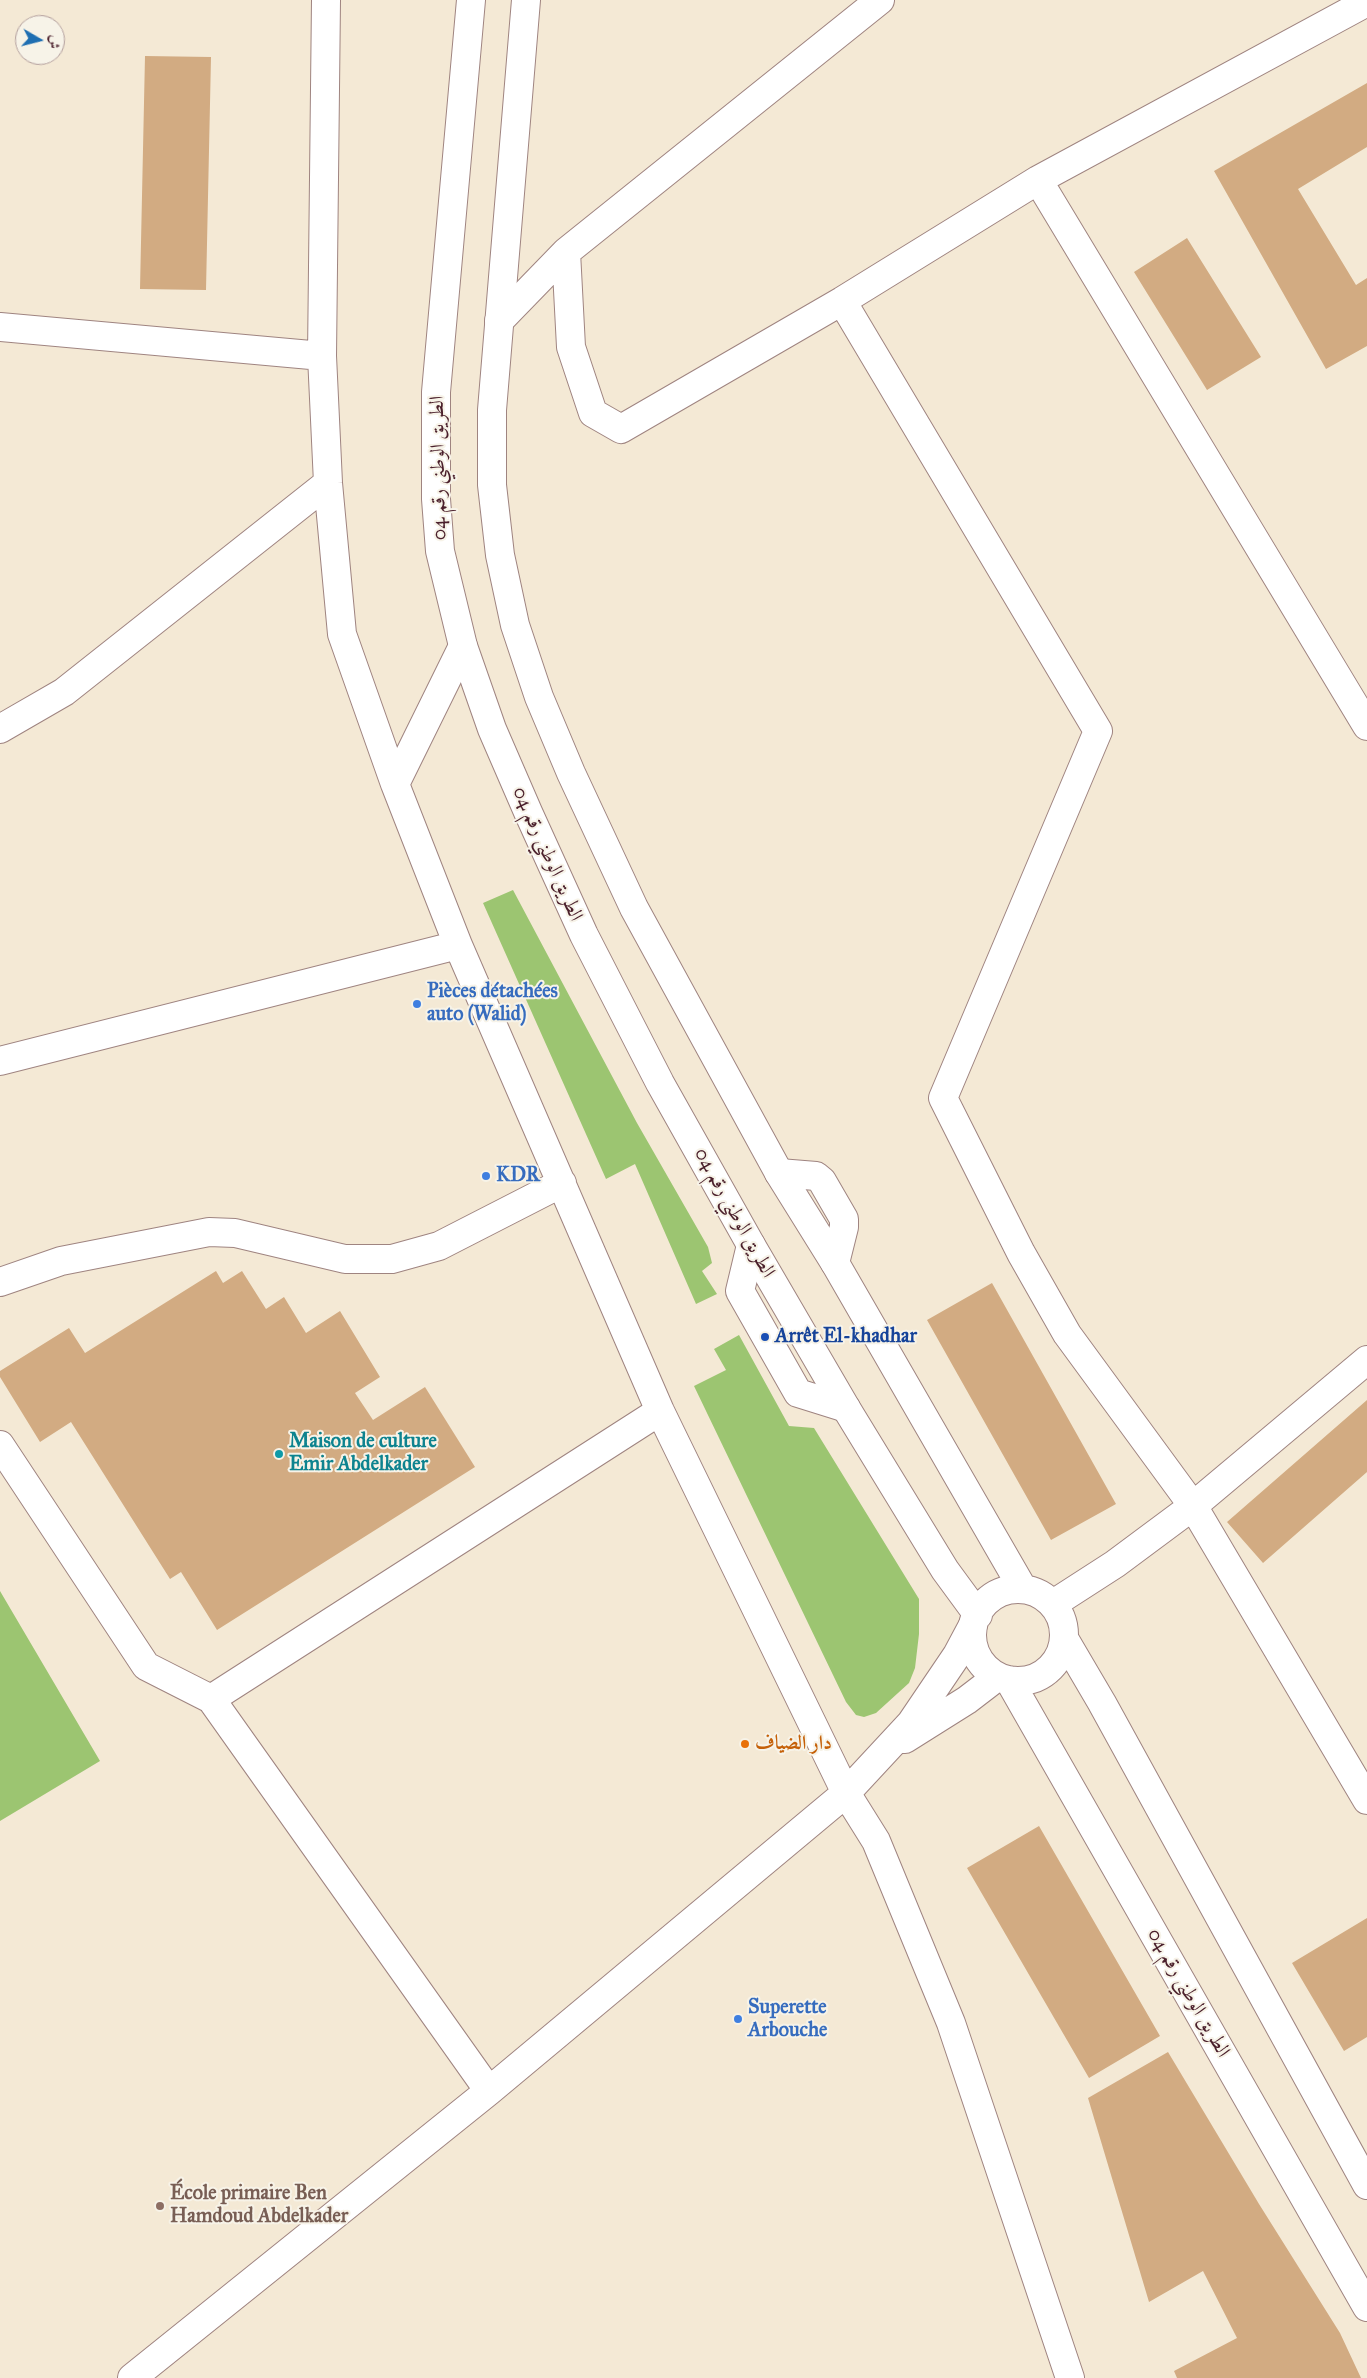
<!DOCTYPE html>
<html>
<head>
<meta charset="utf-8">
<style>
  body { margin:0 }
  #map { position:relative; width:1367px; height:2378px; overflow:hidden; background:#f4e9d5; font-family:"IM FELL Great Primer",Amiri,serif }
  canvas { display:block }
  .north { position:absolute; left:15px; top:15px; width:50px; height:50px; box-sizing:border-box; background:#f7f3e8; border:1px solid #b29e9c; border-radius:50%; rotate:98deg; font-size:14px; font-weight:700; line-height:20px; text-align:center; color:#4a1f2b }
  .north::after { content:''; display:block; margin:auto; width:18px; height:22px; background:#1f6fb2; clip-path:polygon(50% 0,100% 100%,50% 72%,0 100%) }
</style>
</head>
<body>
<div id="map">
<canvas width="1367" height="2378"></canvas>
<div class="north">ش</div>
</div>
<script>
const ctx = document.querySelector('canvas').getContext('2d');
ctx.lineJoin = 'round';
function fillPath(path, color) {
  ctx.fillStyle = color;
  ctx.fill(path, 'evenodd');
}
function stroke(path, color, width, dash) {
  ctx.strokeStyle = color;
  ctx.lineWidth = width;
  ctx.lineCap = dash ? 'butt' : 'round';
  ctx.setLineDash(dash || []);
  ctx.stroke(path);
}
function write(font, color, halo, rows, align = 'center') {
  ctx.font = font + ' "IM FELL Great Primer",Amiri,serif';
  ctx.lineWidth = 4;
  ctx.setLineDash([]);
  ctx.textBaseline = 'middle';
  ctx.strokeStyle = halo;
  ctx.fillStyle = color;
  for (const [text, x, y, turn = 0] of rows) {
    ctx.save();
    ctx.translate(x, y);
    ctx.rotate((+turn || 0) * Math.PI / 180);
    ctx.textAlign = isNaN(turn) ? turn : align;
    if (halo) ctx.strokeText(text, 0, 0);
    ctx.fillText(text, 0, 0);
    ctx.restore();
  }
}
const green = new Path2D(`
  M513,890L637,1123L708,1247L712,1263L702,1271L717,1294L696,1304L635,1164L606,1179L483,903Z
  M739,1335L789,1426L814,1428L919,1599V1634L915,1668L909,1683L876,1713L864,1717L856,1715L846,1702L694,1386L726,1370L714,1349Z
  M0,1591L100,1761L0,1821Z`);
const building = new Path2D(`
  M145,56L211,57L206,290L140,289Z
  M1367,83V147L1298,189L1356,285L1367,278V346L1326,369L1214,171Z
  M1187,238L1261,357L1207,390L1134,272Z
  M216,1271L223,1283L242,1271L266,1309L284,1297L306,1333L340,1311L380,1377L355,1393L373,1420L425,1387L475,1467L217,1630L181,1572L170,1579L71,1422L40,1442L0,1377V1371L69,1328L85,1353Z
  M992,1283L1116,1504L1051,1540L927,1320Z
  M1367,1400V1472L1263,1563L1227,1522Z
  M1039,1826L1160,2036L1089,2078L967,1868Z
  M1367,1918V2037L1344,2051L1292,1963Z
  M1168,2052L1259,2204L1340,2333L1361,2378H1177L1174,2371L1237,2338L1203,2271L1149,2302L1088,2098Z`);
const minor = new Path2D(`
  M326,0L322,356L328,483L342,634L395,784L458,945L660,1411L846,1793L876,1841L951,2023L1070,2378
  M1038,180L1367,726
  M566,252L880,0
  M842,301L1098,731L943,1098L1021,1253L1067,1334L1193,1506L1367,1800
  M499,321L566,252L571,347L593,413L621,429L842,301L1038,180L1367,2
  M0,327L322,356
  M0,729L64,692L328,483
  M395,784L463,646
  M0,1061L458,945
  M779,1173L816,1176L822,1181L844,1219V1227L835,1263
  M751,1245L740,1291L798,1393L846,1408
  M0,1282L61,1261L209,1232L235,1233L345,1259H392L439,1246L562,1183
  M0,1445L146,1666L211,1699L489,2091
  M1053,1604L1115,1564L1193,1506L1367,1360
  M211,1699L660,1411
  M905,1739L967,1700L997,1677
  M132,2378L489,2091L846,1793L911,1723L957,1655L973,1625`);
const highway = new Path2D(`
  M471,0L436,392V499L440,551L463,646L492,729L528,812L584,935L660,1083L751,1245L846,1408L945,1570L978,1615
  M526,0L492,410V485L500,555L515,625L539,697L571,773L634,908L779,1173L835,1263L1023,1589
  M972 1635a46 46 0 1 1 92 0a46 46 0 1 1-92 0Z
  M1065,1640L1102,1703L1367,2185
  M1009,1680L1367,2307`);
const markers = [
  [417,1004,5,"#3f7fe0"],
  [486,1176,5,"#3f7fe0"],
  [765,1337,5,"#1a4fb4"],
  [279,1454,5,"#0f9aa8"],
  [745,1744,5,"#e8710a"],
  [738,2019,5,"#3f7fe0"],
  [160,2206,5,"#8d6e63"]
];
const streetNames = [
  ["الطريق الوطني رقم 04",439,468,-91],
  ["الطريق الوطني رقم 04",547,854,66],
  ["الطريق الوطني رقم 04",734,1213,61],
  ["الطريق الوطني رقم 04",1188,1993,60]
];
const shopNames = [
  ["Pièces détachées",427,992],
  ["auto (Walid)",427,1015],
  ["KDR",496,1176],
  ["Superette",748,2008],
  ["Arbouche",748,2031]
];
const transitNames = [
  ["Arrêt El-khadhar",775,1337]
];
const cultureNames = [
  ["Maison de culture",289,1442],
  ["Emir Abdelkader",289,1465]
];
const foodNames = [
  ["دار الضياف",755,1744]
];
const educationNames = [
  ["École primaire Ben",170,2194],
  ["Hamdoud Abdelkader",170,2217]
];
fillPath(green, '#9cc571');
fillPath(building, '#d2ab82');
stroke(minor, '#9f8480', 30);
stroke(highway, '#9f8480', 30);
stroke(minor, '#fff', 28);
stroke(highway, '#fff', 28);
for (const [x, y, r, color] of markers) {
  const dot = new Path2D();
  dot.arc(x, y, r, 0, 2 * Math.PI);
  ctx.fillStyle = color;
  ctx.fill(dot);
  stroke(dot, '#f7f3e8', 2);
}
write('20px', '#4a1f2b', '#f7f3e8', streetNames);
write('bold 20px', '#366cbe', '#f7f3e8', shopNames, 'left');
write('bold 20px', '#164399', '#f7f3e8', transitNames, 'left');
write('bold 20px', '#0d838f', '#f7f3e8', cultureNames, 'left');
write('bold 20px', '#c56008', '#f7f3e8', foodNames, 'left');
write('bold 20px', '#785e54', '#f7f3e8', educationNames, 'left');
</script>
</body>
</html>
